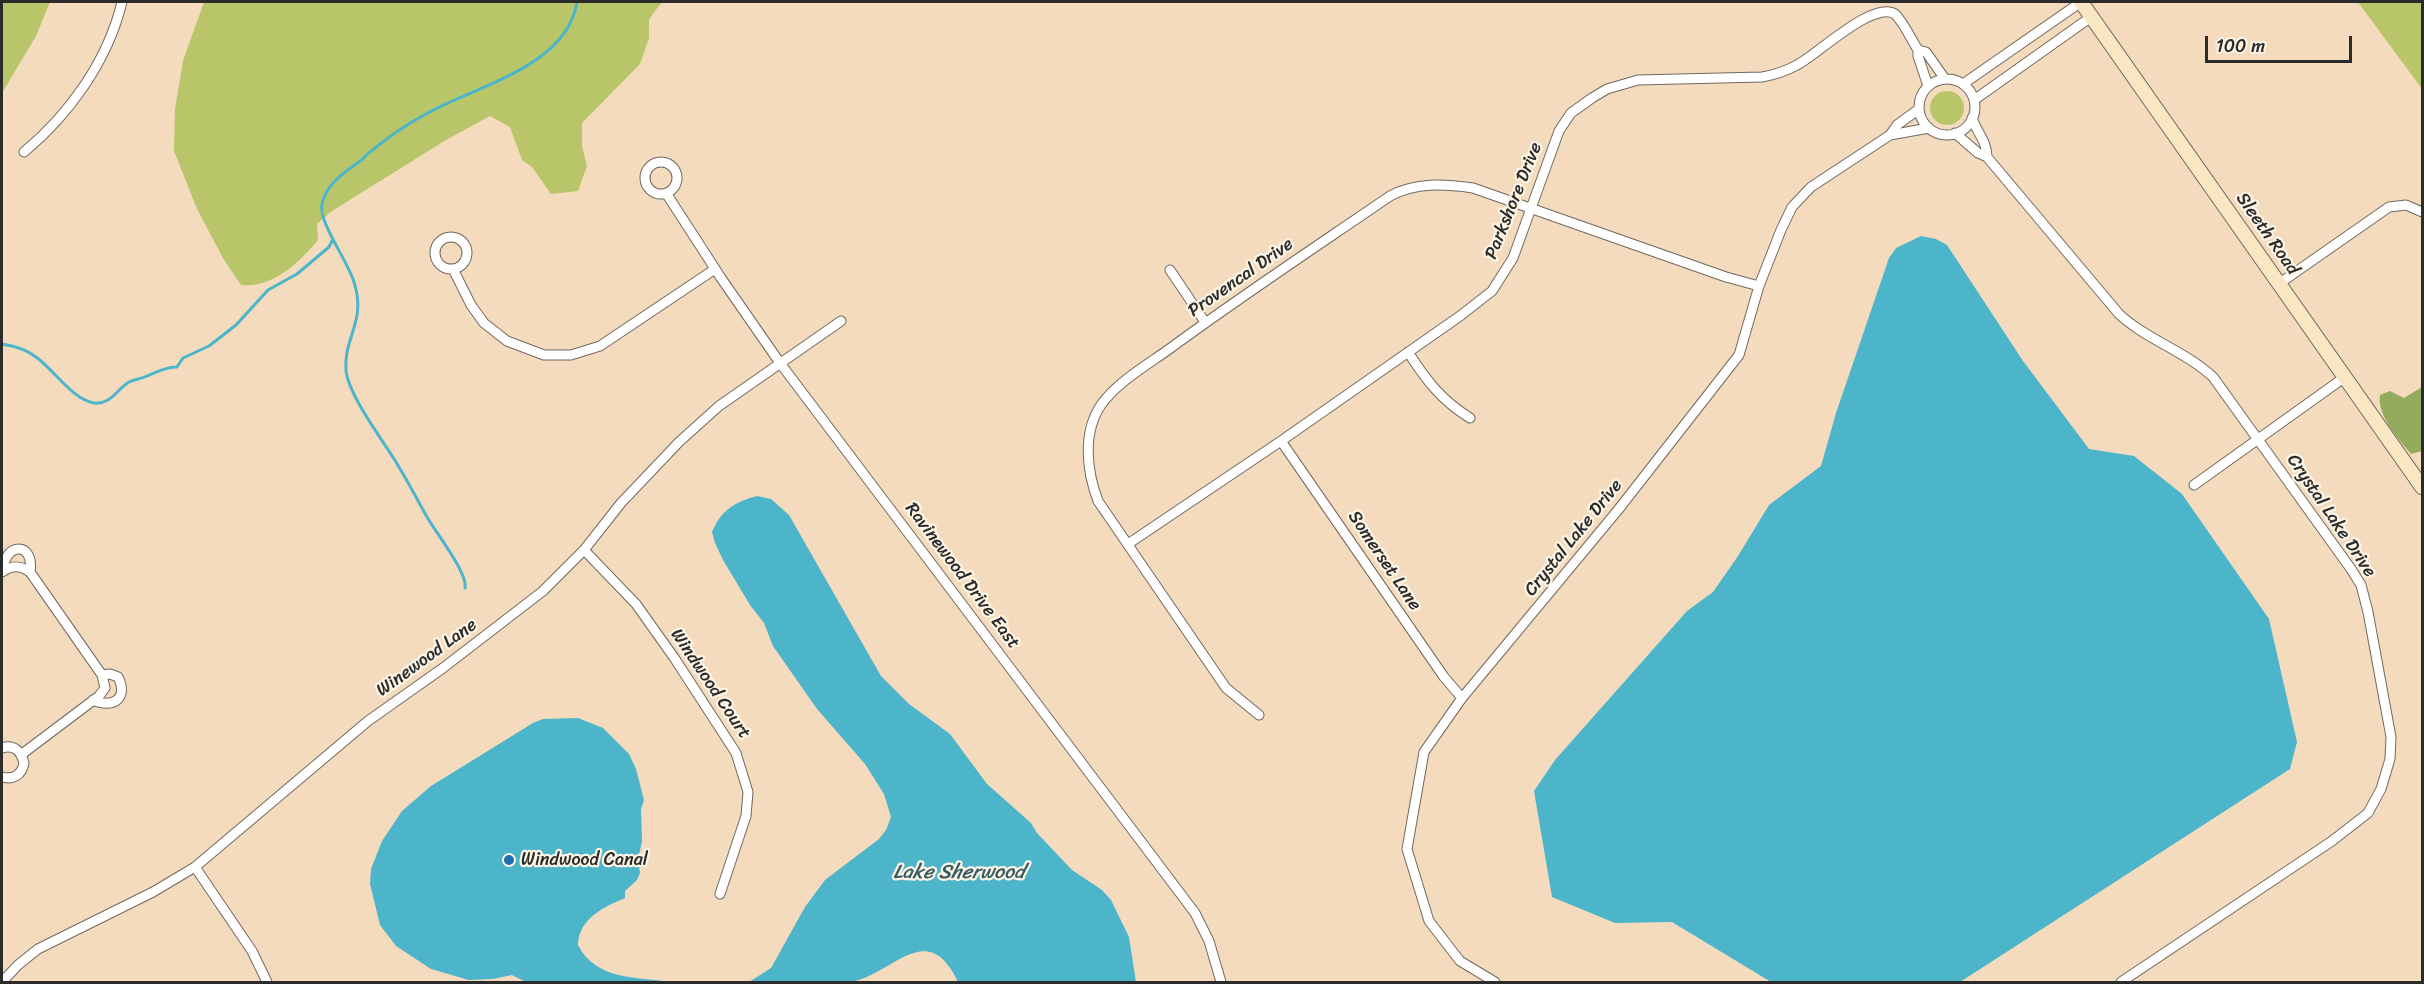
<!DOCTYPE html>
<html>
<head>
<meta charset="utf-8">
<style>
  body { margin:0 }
  #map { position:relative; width:2424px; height:984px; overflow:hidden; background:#f4dbbe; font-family:Sriracha,sans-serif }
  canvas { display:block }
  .frame { position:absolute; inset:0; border:3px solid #2b2b2b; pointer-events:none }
  .scale { position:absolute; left:2205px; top:36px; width:147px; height:27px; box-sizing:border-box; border:3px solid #2b2b2b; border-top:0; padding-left:8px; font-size:18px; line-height:21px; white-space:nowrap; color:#2b2b2b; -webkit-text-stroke:4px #fcf5e5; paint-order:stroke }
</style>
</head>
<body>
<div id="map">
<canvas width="2424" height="984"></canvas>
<div class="frame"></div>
<div class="scale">100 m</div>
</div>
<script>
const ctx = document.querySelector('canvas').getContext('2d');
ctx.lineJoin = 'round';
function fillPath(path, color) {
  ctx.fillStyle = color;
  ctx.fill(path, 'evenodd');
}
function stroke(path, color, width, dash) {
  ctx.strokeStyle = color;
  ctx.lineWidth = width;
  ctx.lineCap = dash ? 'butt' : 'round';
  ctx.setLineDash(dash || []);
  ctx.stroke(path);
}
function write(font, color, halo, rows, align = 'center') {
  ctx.font = font + ' Sriracha,sans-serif';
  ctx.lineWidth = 4.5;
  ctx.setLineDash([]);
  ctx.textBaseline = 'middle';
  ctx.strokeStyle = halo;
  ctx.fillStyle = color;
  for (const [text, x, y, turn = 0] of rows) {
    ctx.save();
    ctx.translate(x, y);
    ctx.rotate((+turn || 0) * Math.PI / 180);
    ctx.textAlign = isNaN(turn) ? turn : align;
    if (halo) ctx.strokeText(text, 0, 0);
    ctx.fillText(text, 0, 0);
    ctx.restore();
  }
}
const green = new Path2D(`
  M2,2H50L36,36L2,93Z
  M204,2H662L649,19V38L640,64L582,123V146L587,166L578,191L551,194L532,167L522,160L510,127L490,116L446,140L332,211L317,224L318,240C299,263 273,288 241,285L224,260L197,209L174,151L175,109L183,61Z
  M2358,2H2422V89Z
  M1930 108a17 17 0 1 1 34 0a17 17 0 1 1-34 0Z`);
const forest = new Path2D(`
  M2422,387V451L2411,454C2398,438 2377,416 2380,395L2390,391L2404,398Z`);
const water = new Path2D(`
  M1921,236L1936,239L1947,245L2023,361L2089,449L2134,456L2182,494L2269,619L2297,742L2290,769L1960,982H1771L1672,922L1615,923L1552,897L1534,791L1555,760L1687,611L1713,592L1738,556L1769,505L1821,466L1836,413L1889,258L1896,248Z
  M757,496L771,499L789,515L881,676L909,704L950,734L987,784L1031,823L1037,833L1072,870L1102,890L1111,900L1129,937L1136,982H958C927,916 892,976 850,982C840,984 828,982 818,982C795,982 772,983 749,982L771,968L805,907L825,880L879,839L886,830L891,817L884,794L865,764L817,709L773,646L764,623L750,605L723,560L715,543L712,532C721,510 735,502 757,496Z
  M578,718L603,728L629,754L636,769L644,800L641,809L642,842L638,858L640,873L637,880L625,891V898C604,907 579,918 578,945C596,981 639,977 672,982H526L512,975L493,979L469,980L431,969L396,946L380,925L370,884L371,869L382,841L402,811L431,786L533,723L543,719Z`);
const stream = new Path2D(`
  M2,344C14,346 26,349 36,357C53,369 73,400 94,403C111,405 117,389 129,382C135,379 141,379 147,376C158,372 164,367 177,367L183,358L209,346L236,325L268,290L297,274L329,247L332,241
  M465,588C468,573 436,533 427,517C417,499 407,480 396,462C382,439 349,396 346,371C343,337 367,322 354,282C348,261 318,222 322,204C326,184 345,172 360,161C364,159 366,154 370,152C387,138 407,124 426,114C475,86 567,67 577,2`);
const street = new Path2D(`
  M1918,50L1926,52L1945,79
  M1919 107a28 28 0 1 1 56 0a28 28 0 1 1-56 0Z
  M1963,84L2081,2
  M1974,100L2091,17
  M1972,118C1977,133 1987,141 1987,157
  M1955,133L1978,153L1987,157L2119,314C2147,340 2185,351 2213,377L2351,569L2361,585L2368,612L2391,737L2390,759L2381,789L2368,813L2332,841L2121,982
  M1890,135L1929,128
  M24,152C70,114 108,60 122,2
  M645 178a16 16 0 1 1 32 0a16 16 0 1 1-32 0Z
  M666,193L721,278L780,363L1195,913L1209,941L1221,982
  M435 253a16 16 0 1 1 32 0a16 16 0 1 1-32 0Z
  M453,269L471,305L484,323L507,341L544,355H571L600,346L715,269
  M1170,270L1205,322
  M2280,283L2389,207L2406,205L2422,212
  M1408,352C1426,380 1441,400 1470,418
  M1281,441L1444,677L1462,698
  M2194,485L2345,377
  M1128,544L1281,441L1460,316L1492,291L1513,258L1559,131L1571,113L1592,98L1607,89L1638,80L1762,77C1774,75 1786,71 1797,65C1817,55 1873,0 1895,14C1904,23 1911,39 1918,50V56L1928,86
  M584,550L636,604L675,659L736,753L748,792L746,816L720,894
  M3,571C4,542 35,541 30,572
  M2,572C12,565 20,565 30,572L102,675L105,688L99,696L22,754
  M93,700C112,709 129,699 118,677L110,674L102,675
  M1259,715L1226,688L1098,501C1087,472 1082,433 1101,405C1118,381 1149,364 1172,347C1243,295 1317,246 1390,196C1416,182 1444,184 1473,188L1726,277L1759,286
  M2,748C14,744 21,751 24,763C22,775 13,780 2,777
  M195,867L252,951L267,982
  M2,982L18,965L38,949L153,892L195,867L368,721L443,668L543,591L584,550L621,503L679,442L719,406L841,321
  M1495,982L1460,961L1429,921L1407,849L1424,752L1462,698L1618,510L1739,355L1759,286L1781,230L1792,207L1811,187L1890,135L1897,125L1919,109`);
const secondary = new Path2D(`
  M2081,2L2422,487`);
const markers = [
  [509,860,6,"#1f6fb2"]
];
const streetNames = [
  ["Parkshore Drive",1514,201,-68],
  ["Sleeth Road",2267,234,55],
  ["Provencal Drive",1241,278,-35],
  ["Crystal Lake Drive",2331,516,56],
  ["Crystal Lake Drive",1574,538,-51],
  ["Somerset Lane",1384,561,56],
  ["Ravinewood Drive East",962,576,53],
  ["Winewood Lane",427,658,-36],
  ["Windwood Court",710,684,56]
];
const poiNames = [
  ["Windwood Canal",521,860]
];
const waterNames = [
  ["Lake Sherwood",959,873]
];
fillPath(green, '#b8c669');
fillPath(forest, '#92ab5d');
fillPath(water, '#4cb5ca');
stroke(stream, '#4cb5ca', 3);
stroke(street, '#71695e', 11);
stroke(secondary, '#71695e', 16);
stroke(street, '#fff', 9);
stroke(secondary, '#f9e7c3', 14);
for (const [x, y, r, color] of markers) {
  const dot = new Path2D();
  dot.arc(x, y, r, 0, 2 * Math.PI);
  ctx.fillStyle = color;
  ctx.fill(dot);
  stroke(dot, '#fcf5e5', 2);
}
write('18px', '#2b2b2b', '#fcf5e5', streetNames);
write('18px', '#2b2b2b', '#fcf5e5', poiNames, 'left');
write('italic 20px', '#375b63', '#fcf5e5', waterNames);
</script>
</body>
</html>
